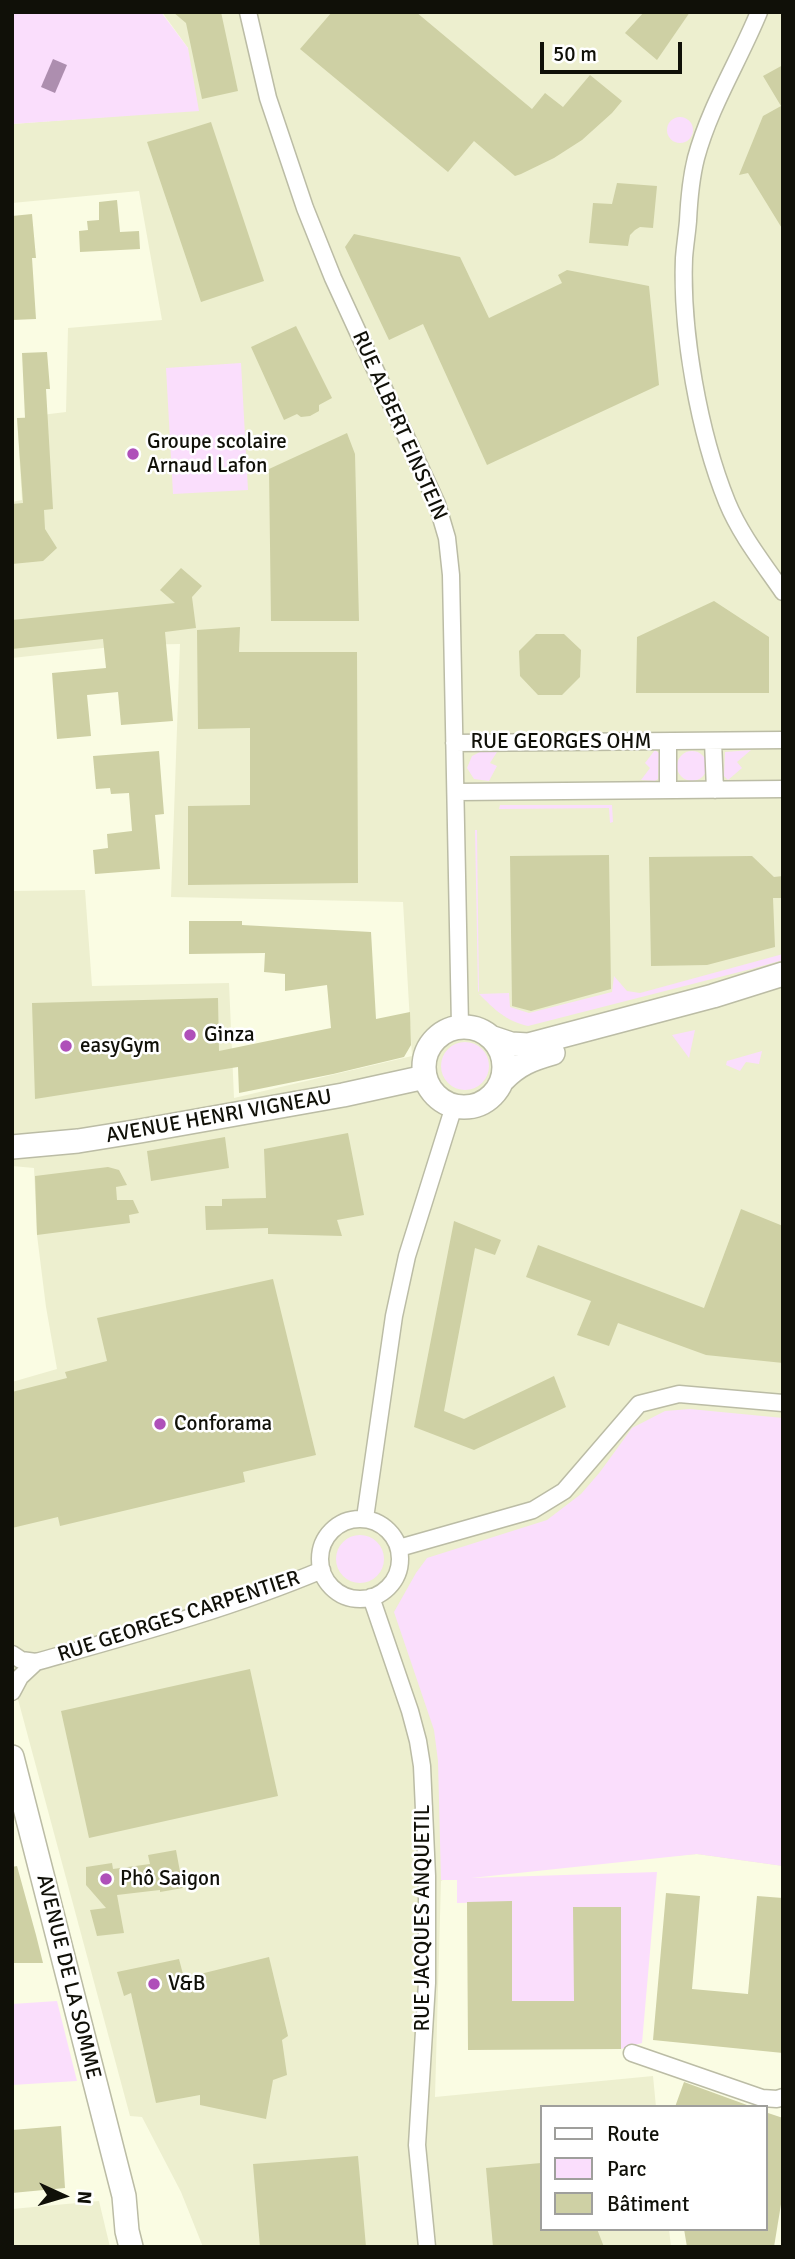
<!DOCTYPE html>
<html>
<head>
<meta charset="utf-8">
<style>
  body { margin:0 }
  #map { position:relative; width:795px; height:2259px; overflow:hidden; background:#fafce3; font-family:Signika,sans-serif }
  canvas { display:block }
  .frame { position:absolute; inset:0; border:14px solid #101008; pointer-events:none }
  .legend { position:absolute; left:540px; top:2105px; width:228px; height:126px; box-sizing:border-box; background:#fff; border:2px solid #9f9f9c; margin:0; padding:9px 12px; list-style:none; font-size:21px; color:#101008 }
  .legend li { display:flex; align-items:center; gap:14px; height:35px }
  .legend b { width:35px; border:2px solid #9f9f9c }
  .north { position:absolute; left:28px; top:2161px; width:70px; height:70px; -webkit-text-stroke:5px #fff; paint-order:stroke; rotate:94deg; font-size:19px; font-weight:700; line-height:28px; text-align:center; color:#101008 }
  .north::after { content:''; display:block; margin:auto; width:24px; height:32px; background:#101008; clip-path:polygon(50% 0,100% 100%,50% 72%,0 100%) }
  .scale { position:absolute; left:540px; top:42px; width:142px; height:32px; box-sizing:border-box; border:4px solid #101008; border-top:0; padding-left:9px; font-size:21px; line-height:24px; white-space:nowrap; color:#101008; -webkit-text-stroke:5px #fff; paint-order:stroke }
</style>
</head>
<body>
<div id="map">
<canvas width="795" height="2259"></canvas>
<div class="frame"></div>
<ul class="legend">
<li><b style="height:9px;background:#fff"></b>Route</li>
<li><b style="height:19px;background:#fadefc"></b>Parc</li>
<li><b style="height:19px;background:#ced0a4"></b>Bâtiment</li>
</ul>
<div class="north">N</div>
<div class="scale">50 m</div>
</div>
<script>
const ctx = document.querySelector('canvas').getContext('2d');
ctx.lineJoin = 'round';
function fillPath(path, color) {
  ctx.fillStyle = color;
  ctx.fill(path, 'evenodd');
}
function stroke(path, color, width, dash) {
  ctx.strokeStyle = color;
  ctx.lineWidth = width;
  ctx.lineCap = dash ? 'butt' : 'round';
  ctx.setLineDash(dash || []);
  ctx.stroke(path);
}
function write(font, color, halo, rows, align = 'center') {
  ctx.font = font + ' Signika,sans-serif';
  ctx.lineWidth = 5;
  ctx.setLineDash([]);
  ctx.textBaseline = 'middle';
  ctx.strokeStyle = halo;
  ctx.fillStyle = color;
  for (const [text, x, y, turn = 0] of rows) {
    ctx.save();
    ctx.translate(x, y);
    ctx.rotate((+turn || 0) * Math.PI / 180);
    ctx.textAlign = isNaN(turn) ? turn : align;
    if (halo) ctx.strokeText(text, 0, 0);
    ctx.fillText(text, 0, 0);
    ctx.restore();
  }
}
const built = new Path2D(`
  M162,12H783V1866L697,1854L453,1873L441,1881L435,2097L653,2076L656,2107H541V2229H669L671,2247H203L181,2192L142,2117L130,2116L12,1677V1382L57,1369L46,1307L37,1235L34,1168L12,1166V891L85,890L92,986L229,983L234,1098L412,1056L403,902L171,897L180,644L130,645L12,658V502L22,500L17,418L66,412L68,328L162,320L139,191L12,203V124L131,115L188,48Z
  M99,2201L110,2247H12V2209Z`);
const green = new Path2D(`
  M12,12H161L188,48L199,111L12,124Z
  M667 130a13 13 0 1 1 26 0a13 13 0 1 1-26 0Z
  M241,363L248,490L173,494L166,368Z
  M655,750L659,753L658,779L655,781L641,780L650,768L645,763Z
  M751,750L737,762L742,768L728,780L724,776L725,752Z
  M677 766a15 15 0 1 1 30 0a15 15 0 1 1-30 0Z
  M480,752H497L490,763L497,766L489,781L474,779L467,768L472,756Z
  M500,805H612L613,822L610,823L609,808L499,809Z
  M475,830H477L479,992L478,991Z
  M783,954V960L751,969L528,1026C506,1021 494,1009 479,994L509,993L510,1007L529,1013L612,992L614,976L627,991L640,993Z
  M695,1030L689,1058L672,1035Z
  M441 1066a24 24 0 1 1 48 0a24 24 0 1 1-48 0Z
  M762,1051L759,1064L746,1062L740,1071L726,1065L727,1061Z
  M690,1409L783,1418V1866L697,1854L471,1878L657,1872L642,2043L621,2049L620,1907H574V2001H512V1902L457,1903V1880H441L438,1761L434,1730L394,1612L416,1573L427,1558L547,1520L581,1494L600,1472L632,1428L665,1411Z
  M336 1559a24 24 0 1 1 48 0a24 24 0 1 1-48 0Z
  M57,2001L77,2081L12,2085V2004Z`);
const water = new Path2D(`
  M53,59L67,65L55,93L41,87Z`);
const building = new Path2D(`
  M173,12H221L238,91L202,99L186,23Z
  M332,12H416L532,109L545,93L563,107L590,75L622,101L612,113L582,140L554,158L521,174L515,176L474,141L448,172L300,49Z
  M644,12H690L657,60L625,33Z
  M783,65V230L748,173L739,175L763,116L781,106L763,76Z
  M211,122L264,281L201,302L147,142Z
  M617,183L657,186L653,228L640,227L635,230L630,235L628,246L589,243L593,203L612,204Z
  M117,200L120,232L139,231L140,249L80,252L79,231L88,230L87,221L99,220V202Z
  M32,214L36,258H32L36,319L12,320V216Z
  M354,234L460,257L489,318L562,283L558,275L567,270L649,286L659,385L487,465L423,324L389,340L345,247Z
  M296,326L332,398L319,405V411L310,416L301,417L297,414L284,420L251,347Z
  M47,352L50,389H46L53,509L44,510L45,529L57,548L43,561L12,564V504L23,503L17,418H25L22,353Z
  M347,433L355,454L359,621H271L269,469Z
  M181,568L202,586L192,597L196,628L165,632L173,721L121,725L118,692L87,695L91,736L57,739L52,673L106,668L103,639L12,649V620L175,603L160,590Z
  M714,601L769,637V693H636L637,637Z
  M240,627L239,652H357L358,883L188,885V806L250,805V728L198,729L197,630Z
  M536,634H564L581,650L580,677L562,695H538L520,676L519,651Z
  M159,751L164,814L155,815L160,869L95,874L93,850L108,848L107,834L132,831L129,793L111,794L110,788L96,789L93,756Z
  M609,855L611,989L531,1011L512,1006L510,856Z
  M752,856L774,877L783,876V898H773L775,947L707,965L651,966L649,857Z
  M189,921H242V925L371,932L376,1019L410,1012L411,1045L404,1057L333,1074L239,1093L238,1067L35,1099L32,1003L218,998L219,1051L331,1028L327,985L285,991V974L264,972L265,953L189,954Z
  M348,1133L364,1215L337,1220L342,1236L268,1234V1228L206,1230L205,1206H222V1199L266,1198L264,1149Z
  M225,1137L229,1168L151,1181L147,1151Z
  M108,1167L119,1170L127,1185L116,1187L117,1200H133L139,1213L129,1215L130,1223L37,1235L35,1176Z
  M741,1209L783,1226V1363L706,1355L618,1323L609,1346L577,1335L591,1301L526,1277L538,1245L704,1308Z
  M454,1221L501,1240L495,1255L475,1248L444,1411L464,1419L554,1376L566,1407L474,1450L414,1427Z
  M273,1279L316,1455L243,1472L245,1482L60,1526L58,1517L12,1528V1392L67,1378L65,1372L107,1361L97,1318Z
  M250,1669L278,1796L89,1838L61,1711Z
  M176,1850L183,1888L160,1892V1890L151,1891L117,1895L124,1933L97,1936L90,1910L106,1908L86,1885V1867L112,1863L113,1869L150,1864L148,1855Z
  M17,1866L36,1935L43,1963H12V1867Z
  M666,1893L700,1896L692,1989L748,1994L757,1896L783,1898V2053L653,2040Z
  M512,1901V2001H574L573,1907H621V2049L468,2050L467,1902Z
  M269,1957L288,2036L282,2040L287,2075L273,2080L266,2119L200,2105V2095L156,2103L131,1993L124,1996L117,1972L179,1959L184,1978Z
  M684,2082L747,2105L746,2107H675Z
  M765,2112L783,2118V2192L774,2247H687L684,2229H765Z
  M61,2126L65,2188L12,2193V2130Z
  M358,2156L366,2247H260L253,2164Z
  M541,2163V2229H597L604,2247H493L486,2168Z`);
const street = new Path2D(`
  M248,12L268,98L305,208L333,278L437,504L447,538L451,575L460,1026
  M759,12C739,61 710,106 696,158C691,178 689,200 688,221C687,233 685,245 684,258C681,332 699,433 727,502C740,534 763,563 783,592
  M713,741L715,790
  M668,742V790
  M454,743L783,740
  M456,792L783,789
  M365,1518L394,1316L407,1256L454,1106
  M320 1559a40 40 0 1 1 80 0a40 40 0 1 1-80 0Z
  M399,1548L533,1510L564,1491L639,1404L679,1394L783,1403
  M371,1597L410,1711L418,1741L422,1766L427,1876V1983L417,2145L427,2247
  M12,1654L21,1660L36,1662
  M12,1692L20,1677L36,1662C132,1635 229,1609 322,1570
  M632,2053L762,2098L777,2099L783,2097`);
const secondary = new Path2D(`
  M424 1067a40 40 0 1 1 80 0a40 40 0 1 1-80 0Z
  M493,1038L511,1044L528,1045L713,996L783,974
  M503,1080C518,1064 532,1059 553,1053
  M12,1147L78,1141L140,1131L343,1095L425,1077
  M12,1757L124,2196L127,2231L131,2247`);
const markers = [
  [133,454,7,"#af50b9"],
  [190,1035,7,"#af50b9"],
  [66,1046,7,"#af50b9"],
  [160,1424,7,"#af50b9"],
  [106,1879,7,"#af50b9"],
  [154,1984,7,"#af50b9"]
];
const streetNames = [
  ["RUE ALBERT EINSTEIN",399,426,66],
  ["RUE GEORGES OHM",561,742],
  ["AVENUE HENRI VIGNEAU",219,1117,-10],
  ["RUE GEORGES CARPENTIER",179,1617,-18],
  ["RUE JACQUES ANQUETIL",423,1918,-90],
  ["AVENUE DE LA SOMME",68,1977,76]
];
const poiNames = [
  ["Groupe scolaire",147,442],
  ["Arnaud Lafon",147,466],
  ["Ginza",204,1035],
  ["easyGym",80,1046],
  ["Conforama",174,1424],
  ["Phô Saigon",120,1879],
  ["V&B",168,1984]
];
fillPath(built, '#edefcf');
fillPath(green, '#fadefc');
fillPath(water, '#ad8eaf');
fillPath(building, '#ced0a4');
stroke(street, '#bbbca5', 19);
stroke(secondary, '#bbbca5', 26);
stroke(street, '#fff', 16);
stroke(secondary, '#fff', 23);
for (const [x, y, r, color] of markers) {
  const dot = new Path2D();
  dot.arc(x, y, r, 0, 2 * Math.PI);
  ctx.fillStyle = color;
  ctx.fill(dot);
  stroke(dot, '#fff', 2.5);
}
write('21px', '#101008', '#fff', streetNames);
write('21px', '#101008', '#fff', poiNames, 'left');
</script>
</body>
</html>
